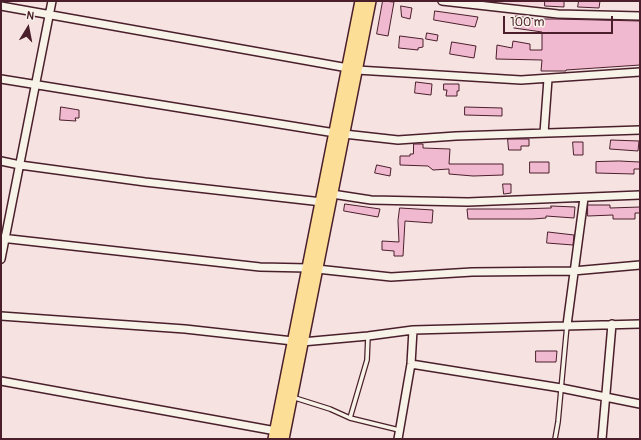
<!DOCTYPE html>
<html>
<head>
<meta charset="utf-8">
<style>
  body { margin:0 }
  #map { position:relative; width:641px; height:440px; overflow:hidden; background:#f5e2e1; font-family:Pangolin,sans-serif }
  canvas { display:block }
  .frame { position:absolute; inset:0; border:2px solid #4a1f2b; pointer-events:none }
  .north { position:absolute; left:8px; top:8px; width:40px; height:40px; -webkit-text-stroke:3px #f7f3e8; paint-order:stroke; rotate:10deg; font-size:11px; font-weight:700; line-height:16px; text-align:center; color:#4a1f2b }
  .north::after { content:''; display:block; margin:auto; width:14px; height:18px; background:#4a1f2b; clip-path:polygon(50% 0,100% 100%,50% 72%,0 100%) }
  .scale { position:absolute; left:503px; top:16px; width:110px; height:18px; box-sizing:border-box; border:2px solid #4a1f2b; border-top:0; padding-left:5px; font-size:12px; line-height:14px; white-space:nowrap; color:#4a1f2b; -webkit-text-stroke:3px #f7f3e8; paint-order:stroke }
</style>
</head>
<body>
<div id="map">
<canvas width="641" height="440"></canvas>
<div class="frame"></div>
<div class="north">N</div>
<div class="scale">100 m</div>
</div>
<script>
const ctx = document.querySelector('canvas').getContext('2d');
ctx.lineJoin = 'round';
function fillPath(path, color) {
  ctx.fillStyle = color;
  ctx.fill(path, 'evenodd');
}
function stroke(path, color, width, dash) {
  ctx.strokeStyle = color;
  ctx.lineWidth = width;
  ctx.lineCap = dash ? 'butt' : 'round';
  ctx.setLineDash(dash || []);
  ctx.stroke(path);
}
const built = new Path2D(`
  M488,1H545L544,6Z`);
const building = new Path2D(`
  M383,1L394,2L388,36L377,34Z
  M545,1H564V7L545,6Z
  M579,1H600L599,8L578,7Z
  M401,6L412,8L410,19L402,17Z
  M435,11L478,17L475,27L434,20Z
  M516,16L542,20V19H555L640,21V65L566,70V71H541L542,60L496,59L497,45L512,48L513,41L530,44V50H542V32L514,28Z
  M427,33L438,35L437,41L426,39Z
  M400,36L423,39V47L418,48V50L399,48Z
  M452,42L476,46L474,58L450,54Z
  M416,82L432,84L431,95L415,93Z
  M444,84H459V91H457V96H446L447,90H444Z
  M61,107L79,110V118H75L76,121L60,120Z
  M465,107L502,108V116L465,115Z
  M508,139H529V146H521V150H509Z
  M611,140L639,141L638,151L610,149Z
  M573,142H583V155H574Z
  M414,144H423V148L450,149L449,164H503V175L473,176L449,174V169L433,170L428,166L400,165V156H410V154H413Z
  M619,161L640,162V169H634V174L596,173V162Z
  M530,162H549V173H530Z
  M377,165L391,168L390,176L375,173Z
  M503,184H511V193L504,194Z
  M345,204L380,209L378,217L344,211Z
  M588,205H610V208L640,207V213H635V219H613V215L588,216Z
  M551,206L575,207L574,218L546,216V218L533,219H468L467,209H518L551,208Z
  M400,208L433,210L432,223L405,221L403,256H394V251L382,250V241L399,242L398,221Z
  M548,232L574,235L573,245L547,243Z
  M536,351H557L556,362H536Z`);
const lane = new Path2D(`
  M292,397L330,409L350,418L399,430
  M350,418L367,360L368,336
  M555,439L558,422L567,325`);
const street = new Path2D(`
  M442,1L558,14L640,16
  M1,6L348,68
  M357,70L521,80L640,72
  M1,79L335,133
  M544,133L548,79
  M344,134L398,140L456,136L640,130
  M1,161L20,165L145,182L322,202
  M332,194L371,200L468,202L640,195
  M1,238L260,267L308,268
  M1,259L52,1
  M317,269L391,277L472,272L573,271L640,265
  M1,316L185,329L302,342L368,336L413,330L640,324
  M567,325L584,198
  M411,364L561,388L640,404
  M1,381L276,431
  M398,439L411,364L413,330
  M602,439L612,324`);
const primary = new Path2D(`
  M274,439L361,1
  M283,439L370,1`);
fillPath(built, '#f4d6dc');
fillPath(building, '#f1b9d0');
stroke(building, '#4a1f2b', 1);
stroke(lane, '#4a1f2b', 6);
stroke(street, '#4a1f2b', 10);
stroke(primary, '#4a1f2b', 14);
stroke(lane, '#f7f3e8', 3.5);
stroke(street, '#f7f3e8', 7);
stroke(primary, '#fdde96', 11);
</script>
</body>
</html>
